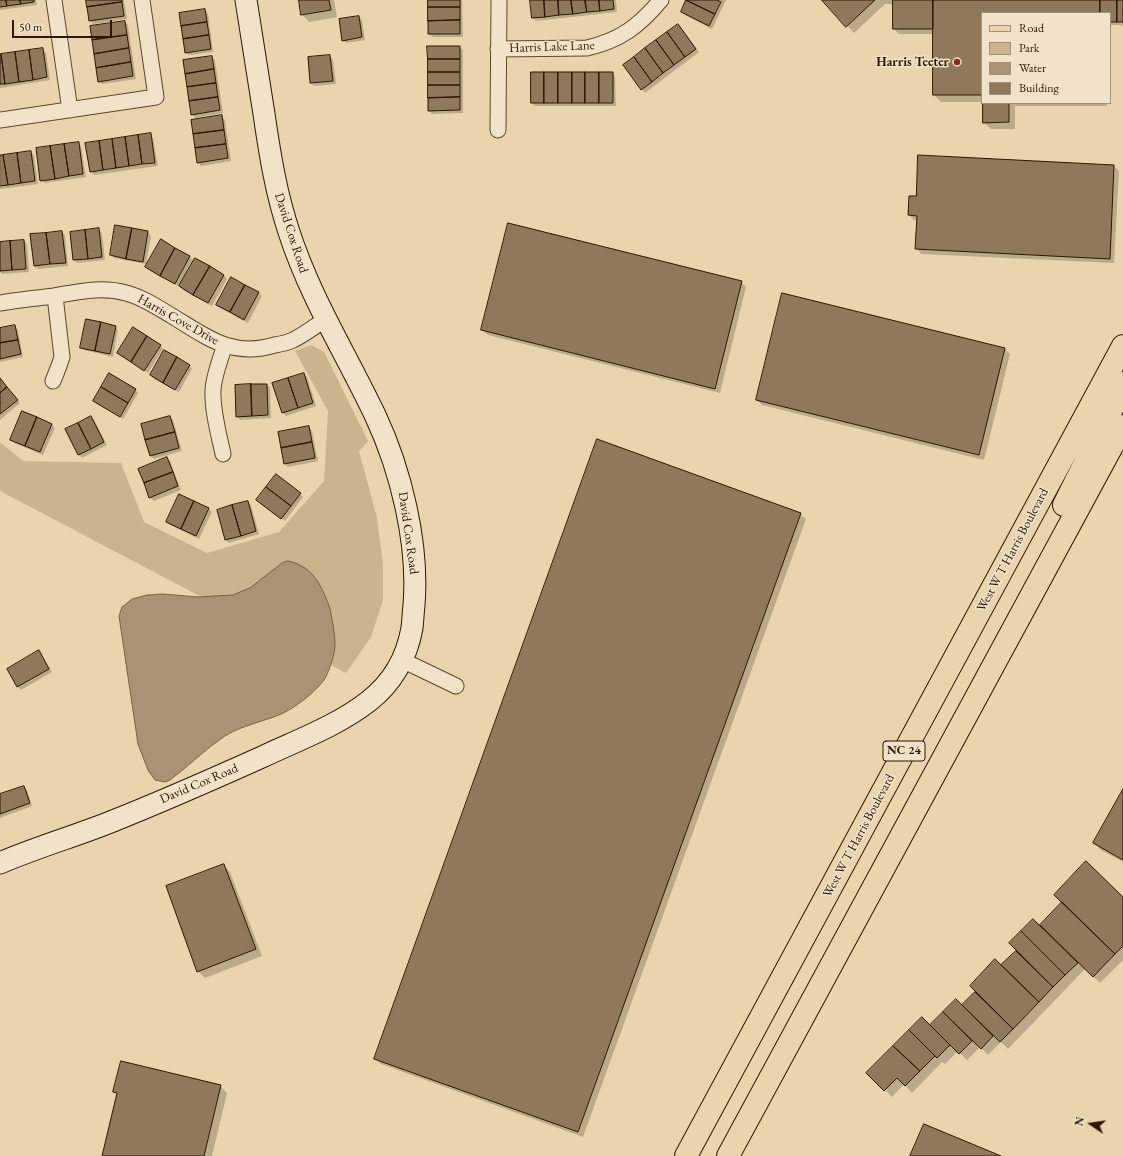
<!DOCTYPE html>
<html>
<head>
<meta charset="utf-8">
<style>
  body { margin:0 }
  #map { position:relative; width:1123px; height:1156px; overflow:hidden; background:#ead4ad; font-family:"EB Garamond",serif }
  canvas { display:block }
  .legend { position:absolute; left:981px; top:12px; width:130px; height:92px; box-sizing:border-box; background:#f1e3ca; border:1px solid #a39179; margin:0; padding:5px 7px; list-style:none; font-size:12px; color:#2f1600 }
  .legend li { display:flex; align-items:center; gap:8px; height:20px }
  .legend b { width:20px; border:1px solid #a39179 }
  .north { position:absolute; left:1071px; top:1104px; width:40px; height:40px; -webkit-text-stroke:3px #f1e3ca; paint-order:stroke; rotate:283deg; font-size:11px; font-weight:700; line-height:16px; text-align:center; color:#2f1600 }
  .north::after { content:''; display:block; margin:auto; width:14px; height:18px; background:#2f1600; clip-path:polygon(50% 0,100% 100%,50% 72%,0 100%) }
  .scale { position:absolute; left:12px; top:20px; width:100px; height:18px; box-sizing:border-box; border:2px solid #2f1600; border-top:0; padding-left:5px; font-size:12px; line-height:14px; white-space:nowrap; color:#2f1600; -webkit-text-stroke:3px #f1e3ca; paint-order:stroke }
</style>
</head>
<body>
<div id="map">
<canvas width="1123" height="1156"></canvas>
<ul class="legend">
<li><b style="height:5px;background:#ead4ad"></b>Road</li>
<li><b style="height:11px;background:#cab490"></b>Park</li>
<li><b style="height:11px;background:#aa9372"></b>Water</li>
<li><b style="height:11px;background:#90795a"></b>Building</li>
</ul>
<div class="north">N</div>
<div class="scale">50 m</div>
</div>
<script>
const ctx = document.querySelector('canvas').getContext('2d');
ctx.lineJoin = 'round';
function fillPath(path, color) {
  ctx.fillStyle = color;
  ctx.fill(path, 'evenodd');
}
function stroke(path, color, width, dash) {
  ctx.strokeStyle = color;
  ctx.lineWidth = width;
  ctx.lineCap = dash ? 'butt' : 'round';
  ctx.setLineDash(dash || []);
  ctx.stroke(path);
}
function write(font, color, halo, rows, align = 'center') {
  ctx.font = font + ' "EB Garamond",serif';
  ctx.lineWidth = 3;
  ctx.setLineDash([]);
  ctx.textBaseline = 'middle';
  ctx.strokeStyle = halo;
  ctx.fillStyle = color;
  for (const [text, x, y, turn = 0] of rows) {
    ctx.save();
    ctx.translate(x, y);
    ctx.rotate((+turn || 0) * Math.PI / 180);
    ctx.textAlign = isNaN(turn) ? turn : align;
    if (halo) ctx.strokeText(text, 0, 0);
    ctx.fillText(text, 0, 0);
    ctx.restore();
  }
}
const green = new Path2D(`
  M311,345L324,352L368,441L359,451L377,518L383,564V600L371,637L346,673L0,491V442L23,461L121,463L144,522L207,553L279,532L324,481L328,411L295,351Z`);
const water = new Path2D(`
  M288,561C312,566 320,583 328,603C331,609 331,617 333,624C334,631 335,638 335,645C335,654 329,672 324,680C313,694 295,708 279,715C261,722 241,726 225,736C205,749 189,766 170,780L165,782L155,780L148,770L138,744L119,616L122,607L132,599L147,595L163,594L198,597L233,595L250,588L282,563Z`);
const shadow = new Path2D(`
  M0,0H36L37,5L0,10Z
  M87,0H124L127,19L93,24L90,20Z
  M300,0H334L337,17L309,22L302,14Z
  M429,0H462L463,37H433L429,34Z
  M531,0H616L617,12L536,21L533,18Z
  M687,0H726L712,29L685,15L682,12Z
  M823,0H1123V27L1121,25H1110V13H982V102H941L934,95V34H899L894,29V4H885L854,33Z
  M204,10L208,13L213,52L189,55L186,52Z
  M358,17L362,20L365,40L346,43L343,40Z
  M125,22L128,25L136,79L102,84L99,81Z
  M681,28L699,52L645,93L624,65Z
  M459,47L463,50V113L432,114L429,110Z
  M42,49L46,53L50,80L0,88V56Z
  M330,56L333,60L336,84L314,86L311,83Z
  M211,57L215,60L223,113L195,118L192,114Z
  M612,73L615,76L616,106H535L532,103Z
  M984,103H1107V106H1015V129H991L984,122Z
  M221,116L225,120L231,161L201,166L198,162Z
  M150,134L153,138L158,166L94,175L91,172Z
  M78,143L81,146L86,177L45,183L41,180Z
  M30,152L34,155L38,184L0,189V156Z
  M919,156L1114,166L1119,171L1114,263L921,254L916,248L918,220H914L909,215L917,198Z
  M99,230L102,233L105,260L77,263L74,260Z
  M62,232L65,235L68,266L38,269L35,266Z
  M148,232L151,236L146,264L114,258L111,255Z
  M24,241L27,244L29,272L2,274L0,272V243Z
  M190,257L193,260L187,270L189,271L195,259L224,275L227,279L212,306L183,290L179,285L178,286L150,270L146,267Z
  M231,278L259,293L262,296L248,323L220,308L217,305Z
  M741,282L746,287L720,393L488,335L482,330Z
  M15,326L18,330L23,357L0,362V329Z
  M115,326L118,330L113,357L84,350L81,347Z
  M160,345L163,349L148,373L121,356L118,353Z
  M1005,349L1010,354L984,460L762,405L757,400Z
  M189,365L192,369L179,392L154,379L151,375Z
  M303,374L307,377L316,406L286,416L283,413Z
  M0,379L20,403L0,420Z
  M267,385L270,388L271,418L240,420L237,416Z
  M135,390L138,393L123,419L97,404L94,401Z
  M23,412L52,425L55,428L43,455L14,443L11,439Z
  M91,417L94,420L107,445L82,458L79,455L66,430Z
  M170,417L173,420L182,451L154,459L151,456L142,425Z
  M309,427L312,431L318,461L288,467L285,464L279,433Z
  M166,458L170,461L181,490L154,501L150,498L139,469Z
  M300,494L303,497L285,521L261,503Z
  M180,495L209,509L212,512L199,539L170,525L167,522Z
  M247,502L251,505L259,534L229,543L226,540Z
  M800,514L806,519L583,1137L381,1064L376,1059Z
  M39,652L42,655L52,672L21,690L18,687Z
  M23,787L27,790L32,806L0,818V795Z
  M1123,791V862L1101,850L1094,843Z
  M223,865L230,872L262,956L205,978L198,971Z
  M1123,898V960L1100,983L1085,969L1008,1049L1001,1042L988,1055L980,1047L967,1060L958,1051L945,1064L942,1062L912,1093L904,1084L892,1097L868,1073L930,1026L956,1000L962,1007L1063,902Z
  M220,1086L227,1093L212,1156H103L118,1095L114,1092Z`);
const building = new Path2D(`
  M0,0H6L7,6L0,7Z
  M6,0H20L21,4L7,6Z
  M20,0H34V2L21,4Z
  M86,0H122V2L87,7Z
  M299,0H329L331,10L301,15Z
  M428,0H460V7H428Z
  M530,0H544L545,17L532,18Z
  M544,0H558L559,15L545,17Z
  M558,0H571L573,14L559,15Z
  M571,0H585L587,12L573,14Z
  M585,0H599L600,11L587,12Z
  M599,0H613L614,9L600,11Z
  M686,0L715,14L709,26L681,12Z
  M686,0H717L721,2L715,14Z
  M822,0H875L846,27Z
  M893,0H933V29H893Z
  M933,0H1100V13H982V95H933Z
  M1100,0H1117V22H1110V13H1100Z
  M1117,0H1123V22H1117Z
  M122,2L124,16L89,21L87,7Z
  M428,7H460V20L428,21Z
  M205,9L207,22L181,26L179,13Z
  M359,16L362,37L342,41L339,19Z
  M460,20V34H428V21Z
  M125,21L127,35L92,40L90,26Z
  M207,22L209,35L183,39L181,26Z
  M678,24L696,49L685,57L667,32Z
  M667,32L685,57L674,65L656,40Z
  M127,35L129,48L94,54L92,40Z
  M209,35L211,49L185,53L183,39Z
  M656,40L674,65L663,73L645,48Z
  M427,46H460V59H428Z
  M43,48L47,77L33,80L29,50Z
  M129,48L131,62L96,68L94,54Z
  M645,48L663,73L652,82L634,57Z
  M29,50L33,80L19,82L15,52Z
  M15,52L19,82L5,84L1,54Z
  M1,54L5,84H0V55Z
  M330,55L333,81L310,83L308,57Z
  M212,56L214,69L185,74L183,60Z
  M634,57L652,82L641,90L623,65Z
  M428,59H460V72H428Z
  M131,62L133,76L98,82L96,68Z
  M214,69L216,83L187,87L185,74Z
  M428,72H460V85H428Z
  M531,72H544V103H531Z
  M544,72H558V103H544Z
  M558,72H572V103H558Z
  M572,72H585V103H572Z
  M585,72H599V103H585Z
  M599,72H613V103H599Z
  M216,83L218,97L189,101L187,87Z
  M428,85H460V97L428,98Z
  M218,97L220,110L191,115L189,101Z
  M460,97V110L428,111V98Z
  M983,103H1009V122L983,123Z
  M222,115L224,130L193,134L191,120Z
  M224,130L226,144L195,148L193,134Z
  M151,133L155,163L142,164L138,135Z
  M138,135L142,164L129,166L125,137Z
  M125,137L129,166L116,168L112,139Z
  M112,139L116,168L103,170L99,141Z
  M99,141L103,170L90,172L85,143Z
  M79,142L83,174L69,176L64,144Z
  M64,144L69,176L55,179L50,146Z
  M226,144L228,158L197,163L195,148Z
  M50,146L55,179L40,181L36,148Z
  M31,151L35,181L21,183L17,153Z
  M17,153L21,183L8,185L3,155Z
  M0,155H3L8,185L0,186Z
  M918,155L1114,165L1110,259L915,249L917,216L908,215L909,196H916Z
  M508,223L742,281L715,389L481,330Z
  M115,225L132,228L126,259L110,255Z
  M99,228L102,257L88,259L85,230Z
  M132,228L148,231L143,262L126,259Z
  M85,230L88,259L73,260L70,232Z
  M62,231L66,263L50,264L46,233Z
  M46,233L50,264L34,266L30,234Z
  M161,239L175,248L160,276L145,267Z
  M24,240L26,269L12,270L10,241Z
  M10,241L12,270L0,271V242Z
  M175,248L190,256L175,284L160,276Z
  M195,258L210,266L193,295L179,286Z
  M210,266L224,275L208,303L193,295Z
  M231,277L245,285L230,312L216,305Z
  M245,285L259,292L244,320L230,312Z
  M782,293L1005,348L979,455L756,400Z
  M86,319L101,322L95,351L80,348Z
  M101,322L116,326L110,354L95,351Z
  M15,325L18,340L0,343V328Z
  M133,327L147,336L131,362L117,353Z
  M147,336L161,345L144,371L131,362Z
  M18,340L21,354L0,359V343Z
  M164,350L177,357L163,383L150,375Z
  M177,357L190,365L175,390L163,383Z
  M109,373L136,389L128,403L101,387Z
  M304,373L313,403L298,408L288,378Z
  M0,378L7,387L0,393Z
  M288,378L298,408L282,413L272,383Z
  M251,384H267L268,415L252,416Z
  M251,384L252,416L236,417L235,385Z
  M7,387L18,400L0,414V393Z
  M101,387L128,403L120,417L93,401Z
  M22,411L37,417L25,446L10,440Z
  M91,416L104,442L91,449L78,423Z
  M170,416L175,432L145,440L141,424Z
  M37,417L52,424L40,452L25,446Z
  M78,423L91,449L78,455L65,429Z
  M309,426L312,442L281,448L278,432Z
  M175,432L179,448L150,456L145,440Z
  M597,439L801,513L578,1132L374,1059Z
  M312,442L315,458L284,464L281,448Z
  M167,457L173,472L144,483L138,469Z
  M173,472L178,486L149,498L144,483Z
  M276,474L301,493L291,506L266,487Z
  M266,487L291,506L281,519L256,500Z
  M179,494L194,501L181,529L166,522Z
  M194,501L209,508L196,536L181,529Z
  M248,501L256,531L241,536L232,505Z
  M232,505L241,536L225,540L217,510Z
  M39,650L49,669L17,687L7,669Z
  M24,786L30,803L0,814V794Z
  M1123,789V860L1093,843Z
  M1086,861L1123,897V946L1115,954L1054,895Z
  M224,864L256,949L197,972L166,886Z
  M1062,902L1115,954L1093,977L1040,925Z
  M1033,919L1078,963L1065,975L1021,931Z
  M1021,931L1065,975L1053,987L1009,943Z
  M1016,951L1053,987L1039,1002L1001,965Z
  M995,959L1039,1002L1013,1029L970,986Z
  M975,992L1013,1029L1000,1042L962,1005Z
  M956,999L993,1036L981,1049L943,1012Z
  M943,1012L972,1041L959,1054L930,1025Z
  M922,1017L950,1045L937,1058L909,1030Z
  M909,1030L935,1056L920,1071L893,1046Z
  M893,1046L920,1071L905,1086L897,1078L884,1091L866,1073Z
  M121,1061L221,1085L204,1156H102L117,1093L113,1092Z
  M924,1124L1001,1156H910Z`);
const street = new Path2D(`
  M54,0L70,110
  M498,49L587,48C621,40 639,26 661,0
  M0,120L156,97L142,0
  M498,130L499,0
  M0,303C18,300 36,298 54,296C78,292 101,286 126,293C142,297 157,307 172,316C207,337 231,358 275,345C281,344 287,343 293,340C304,335 315,326 326,319
  M53,381L59,366L62,357L55,296
  M223,454C219,435 212,410 213,390C214,375 220,360 225,345
  M402,660L456,686`);
const secondary = new Path2D(`
  M0,863C37,847 76,836 113,821C163,801 213,779 262,757C298,740 337,726 369,701C392,683 407,657 412,628C413,620 413,613 414,605C419,544 401,470 375,415C346,354 310,297 289,232C276,193 270,155 264,114C258,76 252,38 246,0`);
const primary = new Path2D(`
  M1064,505L1116,401L1123,383
  M686,1156L1123,346
  M728,1156L1123,426`);
const markers = [
  [957,62,4,"#8f2418"]
];
const shields = [
  [904,751,42]
];
const shieldNames = [
  ["NC 24",904,751]
];
const streetNames = [
  ["Harris Lake Lane",552,47,-2],
  ["David Cox Road",291,233,72],
  ["Harris Cove Drive",178,320,29],
  ["David Cox Road",408,533,82],
  ["West W T Harris Boulevard",1013,550,-62],
  ["David Cox Road",199,784,-23],
  ["West W T Harris Boulevard",859,836,-62]
];
const poiNames = [
  ["Harris Teeter",949,62]
];
fillPath(green, '#cab490');
fillPath(water, '#aa9372');
stroke(water, '#796144', 1);
fillPath(shadow, '#0003');
fillPath(building, '#90795a');
stroke(building, '#2f1600', 1);
stroke(street, '#5e462b', 17);
stroke(secondary, '#2f1600', 23);
stroke(primary, '#2f1600', 24);
stroke(street, '#f1e3ca', 15);
stroke(secondary, '#f1e3ca', 21);
stroke(primary, '#ead4ad', 22);
for (const [x, y, r, color] of markers) {
  const dot = new Path2D();
  dot.arc(x, y, r, 0, 2 * Math.PI);
  ctx.fillStyle = color;
  ctx.fill(dot);
  stroke(dot, '#f1e3ca', 1.5);
}
for (const [x, y, w] of shields) {
  const box = new Path2D();
  box.roundRect(x - w / 2, y - 10, w, 20, 3);
  ctx.fillStyle = '#f1e3ca';
  ctx.fill(box);
  stroke(box, '#2f1600', 1);
}
write('bold 12px', '#2f1600', null, shieldNames);
write('13px', '#2f1600', '#f1e3ca', streetNames);
write('bold 13px', '#2f1600', '#f1e3ca', poiNames, 'right');
</script>
</body>
</html>
